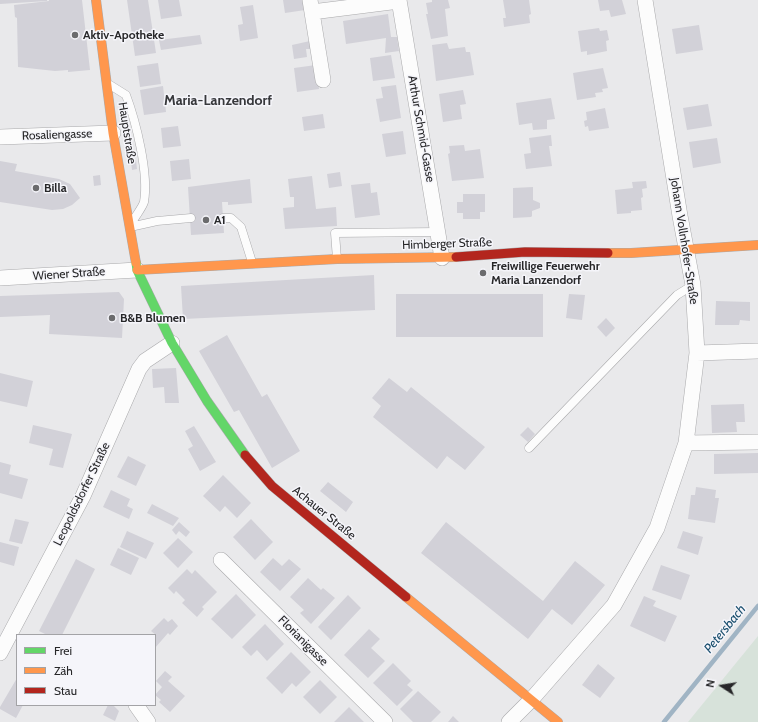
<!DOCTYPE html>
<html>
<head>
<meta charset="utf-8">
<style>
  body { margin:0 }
  #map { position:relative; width:758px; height:722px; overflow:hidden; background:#e9e9eb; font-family:Cabin,sans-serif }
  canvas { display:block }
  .legend { position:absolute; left:16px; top:634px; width:140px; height:72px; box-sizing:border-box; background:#f5f5fa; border:1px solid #a3a3a6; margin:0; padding:5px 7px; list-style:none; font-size:12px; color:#272729 }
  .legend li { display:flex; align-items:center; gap:8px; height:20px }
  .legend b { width:20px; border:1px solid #a3a3a6 }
  .north { position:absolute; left:702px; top:666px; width:40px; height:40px; -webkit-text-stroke:3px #f5f5fa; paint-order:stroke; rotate:282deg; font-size:11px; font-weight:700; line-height:16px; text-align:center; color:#272729 }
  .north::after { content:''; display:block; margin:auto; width:14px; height:18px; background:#272729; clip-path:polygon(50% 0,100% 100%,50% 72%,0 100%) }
</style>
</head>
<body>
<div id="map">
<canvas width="758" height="722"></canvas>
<ul class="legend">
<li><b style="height:5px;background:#63d668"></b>Frei</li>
<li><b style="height:5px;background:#ff974d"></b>Zäh</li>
<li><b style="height:5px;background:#b3261e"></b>Stau</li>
</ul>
<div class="north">N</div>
</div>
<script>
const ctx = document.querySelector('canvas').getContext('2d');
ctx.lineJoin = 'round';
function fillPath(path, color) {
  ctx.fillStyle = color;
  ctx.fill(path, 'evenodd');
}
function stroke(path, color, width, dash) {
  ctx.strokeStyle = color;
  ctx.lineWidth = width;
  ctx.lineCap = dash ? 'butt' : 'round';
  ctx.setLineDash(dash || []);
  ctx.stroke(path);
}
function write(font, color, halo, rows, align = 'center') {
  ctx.font = font + ' Cabin,sans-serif';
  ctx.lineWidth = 3;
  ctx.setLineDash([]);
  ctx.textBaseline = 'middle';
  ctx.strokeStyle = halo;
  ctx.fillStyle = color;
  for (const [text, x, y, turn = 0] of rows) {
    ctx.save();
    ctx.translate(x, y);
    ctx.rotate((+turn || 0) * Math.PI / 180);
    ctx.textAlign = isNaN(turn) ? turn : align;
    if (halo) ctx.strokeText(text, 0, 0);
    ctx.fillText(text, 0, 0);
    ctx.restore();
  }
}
const green = new Path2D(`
  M758,636V722H688Z`);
const stream = new Path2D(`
  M664,722L758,606`);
const building = new Path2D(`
  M0,0H47V1L0,4Z
  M49,0H82L90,70L68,72V70L55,71L18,67L17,18L15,17L14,5L49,1Z
  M127,0H148L156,53L135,56Z
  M158,0H179L182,16L161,19Z
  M283,0H304L305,10L285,13Z
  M432,0H448L450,8L445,9L448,36L431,39L426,14H428L426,3L432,2Z
  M503,0H529L531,14L529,15L530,23L504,27L503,18H506Z
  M598,0H622L626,14L611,17L609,10L600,11Z
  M253,5L258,38L240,41L238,25L243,24L240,7Z
  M388,14L391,37H397L399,51L385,53L386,38L346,44L343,21Z
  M699,25L703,50L676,54L672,29Z
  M599,28L600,31L607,30L609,40L606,41L607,51L587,55V51L581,52L578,31Z
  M200,35L202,44L161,50L159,40Z
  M310,41L311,49H306L307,57L294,59L292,45Z
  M447,43L449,49L465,47L466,52H470L474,75L436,81L432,45Z
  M391,55L395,78L373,81L370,58Z
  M158,63L161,84L140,87L137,66Z
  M316,65L319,89L297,92L294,68Z
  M603,68L608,88L602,89L603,92L595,93L596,97L577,100L573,73Z
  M396,85L401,118L380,122L376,99L383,98L381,87Z
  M163,86L166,112L144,115L140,90Z
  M463,90L466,104L460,105L462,119L443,122L439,94Z
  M551,98L555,119L547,120V129L533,130L532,123L519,125L516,103Z
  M708,104L712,126L687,130L683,108Z
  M605,108L609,128L589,131L588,126L585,127L584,121L587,120L586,112Z
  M323,114L325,128L304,131L302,117Z
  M178,126L181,146L163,148L161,128Z
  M403,131L406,154L386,157L382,134Z
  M551,135L552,146H549L552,166L526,169L524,154L531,153L529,138Z
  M717,138L721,163L693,168L689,142Z
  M464,145L465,151L480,149L484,178L452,181L448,154L450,153L449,146Z
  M189,159L191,179L172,181L170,161Z
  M136,160L137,169L132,170L131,161Z
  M0,161L17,164L15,171L59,179L70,184L80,198L72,205L63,209L52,210L0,202Z
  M340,172L342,186L329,188L327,174Z
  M100,175L101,185L94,186L93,176Z
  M312,176L316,209L336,207L337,226L285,229L283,208L294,207V197H290L288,179Z
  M250,179L252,203L228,205V202H222L224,233L191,235L188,187Z
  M646,181L647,188L642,189L643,197L641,198L642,210L631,211V213L617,214L615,190L633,188L632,182Z
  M370,183L371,193L377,192L380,215L355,218L351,185Z
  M533,187V200L540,203V208L532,211V216L531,217L513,218V188Z
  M463,194H485V212H480V219H463V213H457V202H463Z
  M374,275L375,310L183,319L181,286Z
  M119,292L124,299L122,338L49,334L50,315L0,317V296Z
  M396,294H543V337H396Z
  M569,294L585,295L582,320L566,318Z
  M716,301L750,302V321L740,320L739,325H715Z
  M606,318L615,328L606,337L597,327Z
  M227,335L262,397L267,394L300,451L272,468L239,410L234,412L199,351Z
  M176,368L179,403H165L164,387L153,388L152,369Z
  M0,373L33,381L27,407L0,401Z
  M389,378L407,392L411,387L485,447L465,470L447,456L437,469L373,417L381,406L372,398Z
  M744,404L745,422H736L737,432L712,433L711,405Z
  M33,425L72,434L63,468L49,465L53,449L29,443Z
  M194,426L216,462L200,471L188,449L193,446L185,431Z
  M528,427L535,434L528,442L520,435Z
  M758,453V473L714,474V454Z
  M128,456L146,465L136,486L117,477Z
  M0,462L11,465L9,474L28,479L22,499L0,493Z
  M223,475L251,503L237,518L225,506L220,512L203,496Z
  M328,482L353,502L346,512L320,491Z
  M696,487L716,490L715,498H719L715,523L688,519L691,495H695Z
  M111,490L130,499L127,506L133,509L129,519L103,507Z
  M152,504L179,518L173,526L147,513Z
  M15,519L29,522L22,544L9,541Z
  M251,519L273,542L255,560L233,537Z
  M179,522L190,532L186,537L179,531L176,535L172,530Z
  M446,522L543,601L575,561L605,585L572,625L552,609L528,639L421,553Z
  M127,531L154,543L146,559L120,547Z
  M683,531L703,537L698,555L677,548Z
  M178,538L193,552L178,568L163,553Z
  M0,542L19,547L14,566L0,562Z
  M118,548L139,558L131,575L110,565Z
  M273,558L282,566L289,559L301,569L280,591L260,572Z
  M76,559L95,569L62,635H47L39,631Z
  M661,565L690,575L681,600L652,590Z
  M187,569L192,574L195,570L217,592L202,607L204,609L197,617L182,603L185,600L176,591L174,594L168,588Z
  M308,578L321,590L323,588L335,598L311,624L300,613L304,610L290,597Z
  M236,594L256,615L232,639L211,619Z
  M348,595L361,608L331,640L318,627Z
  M644,596L656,601L653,606L677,616L665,642L630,626Z
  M164,618L168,622L172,619L178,626L170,635L168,633L155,648L156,635L151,631Z
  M265,624L284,644L267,661L257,650L251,656L242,647Z
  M369,629L380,639L371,648L385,661L368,678L344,655Z
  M291,652L311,672L296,687L292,683L282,694L266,678Z
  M393,663L411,681L407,685L413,690L397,706L373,683Z
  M598,664L615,678L600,698L582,685Z
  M165,671L172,677L168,681L185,696L170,712L159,702L161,700L155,695L162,687L156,681Z
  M17,678V705H23L16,718L0,709V707Z
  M320,680L337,697L320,714L303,697Z
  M418,691L441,712L431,722H413L400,709Z
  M108,705H113L119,711L115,721L103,715Z
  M349,707L364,722H334Z
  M453,716L459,722H448Z`);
const lane = new Path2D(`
  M110,85L126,95C136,122 149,173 144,202C142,208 136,215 133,221
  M223,218H231L241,227L252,262
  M130,227L157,221L191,218
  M337,259L335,233L438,232
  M529,448L677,295L693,285`);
const street = new Path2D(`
  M310,0L323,80
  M399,0L442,258
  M312,12L399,1
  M0,137L113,133
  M0,278L137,270
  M697,353L758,351
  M686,443L758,442
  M221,560L385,722
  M0,653L83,496L139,369L145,361L172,343
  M136,705L148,722
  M509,722L531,700L614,605L657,528L686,443L697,353L693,285L680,216L645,0`);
const fast = new Path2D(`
  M136,263L137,270L172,343L207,401L245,455`);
const slow = new Path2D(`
  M96,0L113,133L136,263
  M608,253H631L758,245
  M137,270L337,259L456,257
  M406,597L558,722`);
const jam = new Path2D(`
  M456,257L525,252L608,253
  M245,455L272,486L406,597`);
const markers = [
  [75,35,4,"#6b6b6d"],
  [36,188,4,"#6b6b6d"],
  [206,220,4,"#6b6b6d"],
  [483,273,4,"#6b6b6d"],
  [112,318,4,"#6b6b6d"]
];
const poiNames = [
  ["Aktiv-Apotheke",83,35],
  ["Billa",44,188],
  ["A1",214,220],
  ["Freiwillige Feuerwehr",491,266],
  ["Maria Lanzendorf",491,280],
  ["B&B Blumen",120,318]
];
const streetNames = [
  ["Arthur Schmid-Gasse",421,129,80],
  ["Hauptstraße",127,133,81],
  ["Rosaliengasse",57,135,-2],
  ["Johann Vollnhofer-Straße",684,241,81],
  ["Himberger Straße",447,244,-2],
  ["Wiener Straße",69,274,-4],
  ["Leopoldsdorfer Straße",82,494,-64],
  ["Achauer Straße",324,513,39],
  ["Florianigasse",303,641,45]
];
const waterNames = [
  ["Petersbach",725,629,-51]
];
const quarterNames = [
  ["Maria-Lanzendorf",218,101]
];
fillPath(green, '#d7e2da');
stroke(stream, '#a0b4c4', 4.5);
fillPath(building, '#d2d1d8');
stroke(lane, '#a9a9ab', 9);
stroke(street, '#a9a9ab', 16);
stroke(fast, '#a9a9ab', 10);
stroke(slow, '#a9a9ab', 10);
stroke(jam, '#a9a9ab', 10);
stroke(lane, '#fcfcfc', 8);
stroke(street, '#fcfcfc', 15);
stroke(fast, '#63d668', 9);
stroke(slow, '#ff974d', 9);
stroke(jam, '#b3261e', 9);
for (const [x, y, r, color] of markers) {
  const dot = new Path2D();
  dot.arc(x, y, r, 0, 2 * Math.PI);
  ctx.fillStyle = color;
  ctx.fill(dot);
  stroke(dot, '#f5f5fa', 1.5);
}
write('bold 12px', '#272729', '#f5f5fa', poiNames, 'left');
write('12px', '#272729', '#f5f5fa', streetNames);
write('italic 13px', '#1a4f6e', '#f5f5fa', waterNames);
write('bold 14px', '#37383b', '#f5f5fa', quarterNames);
</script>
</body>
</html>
